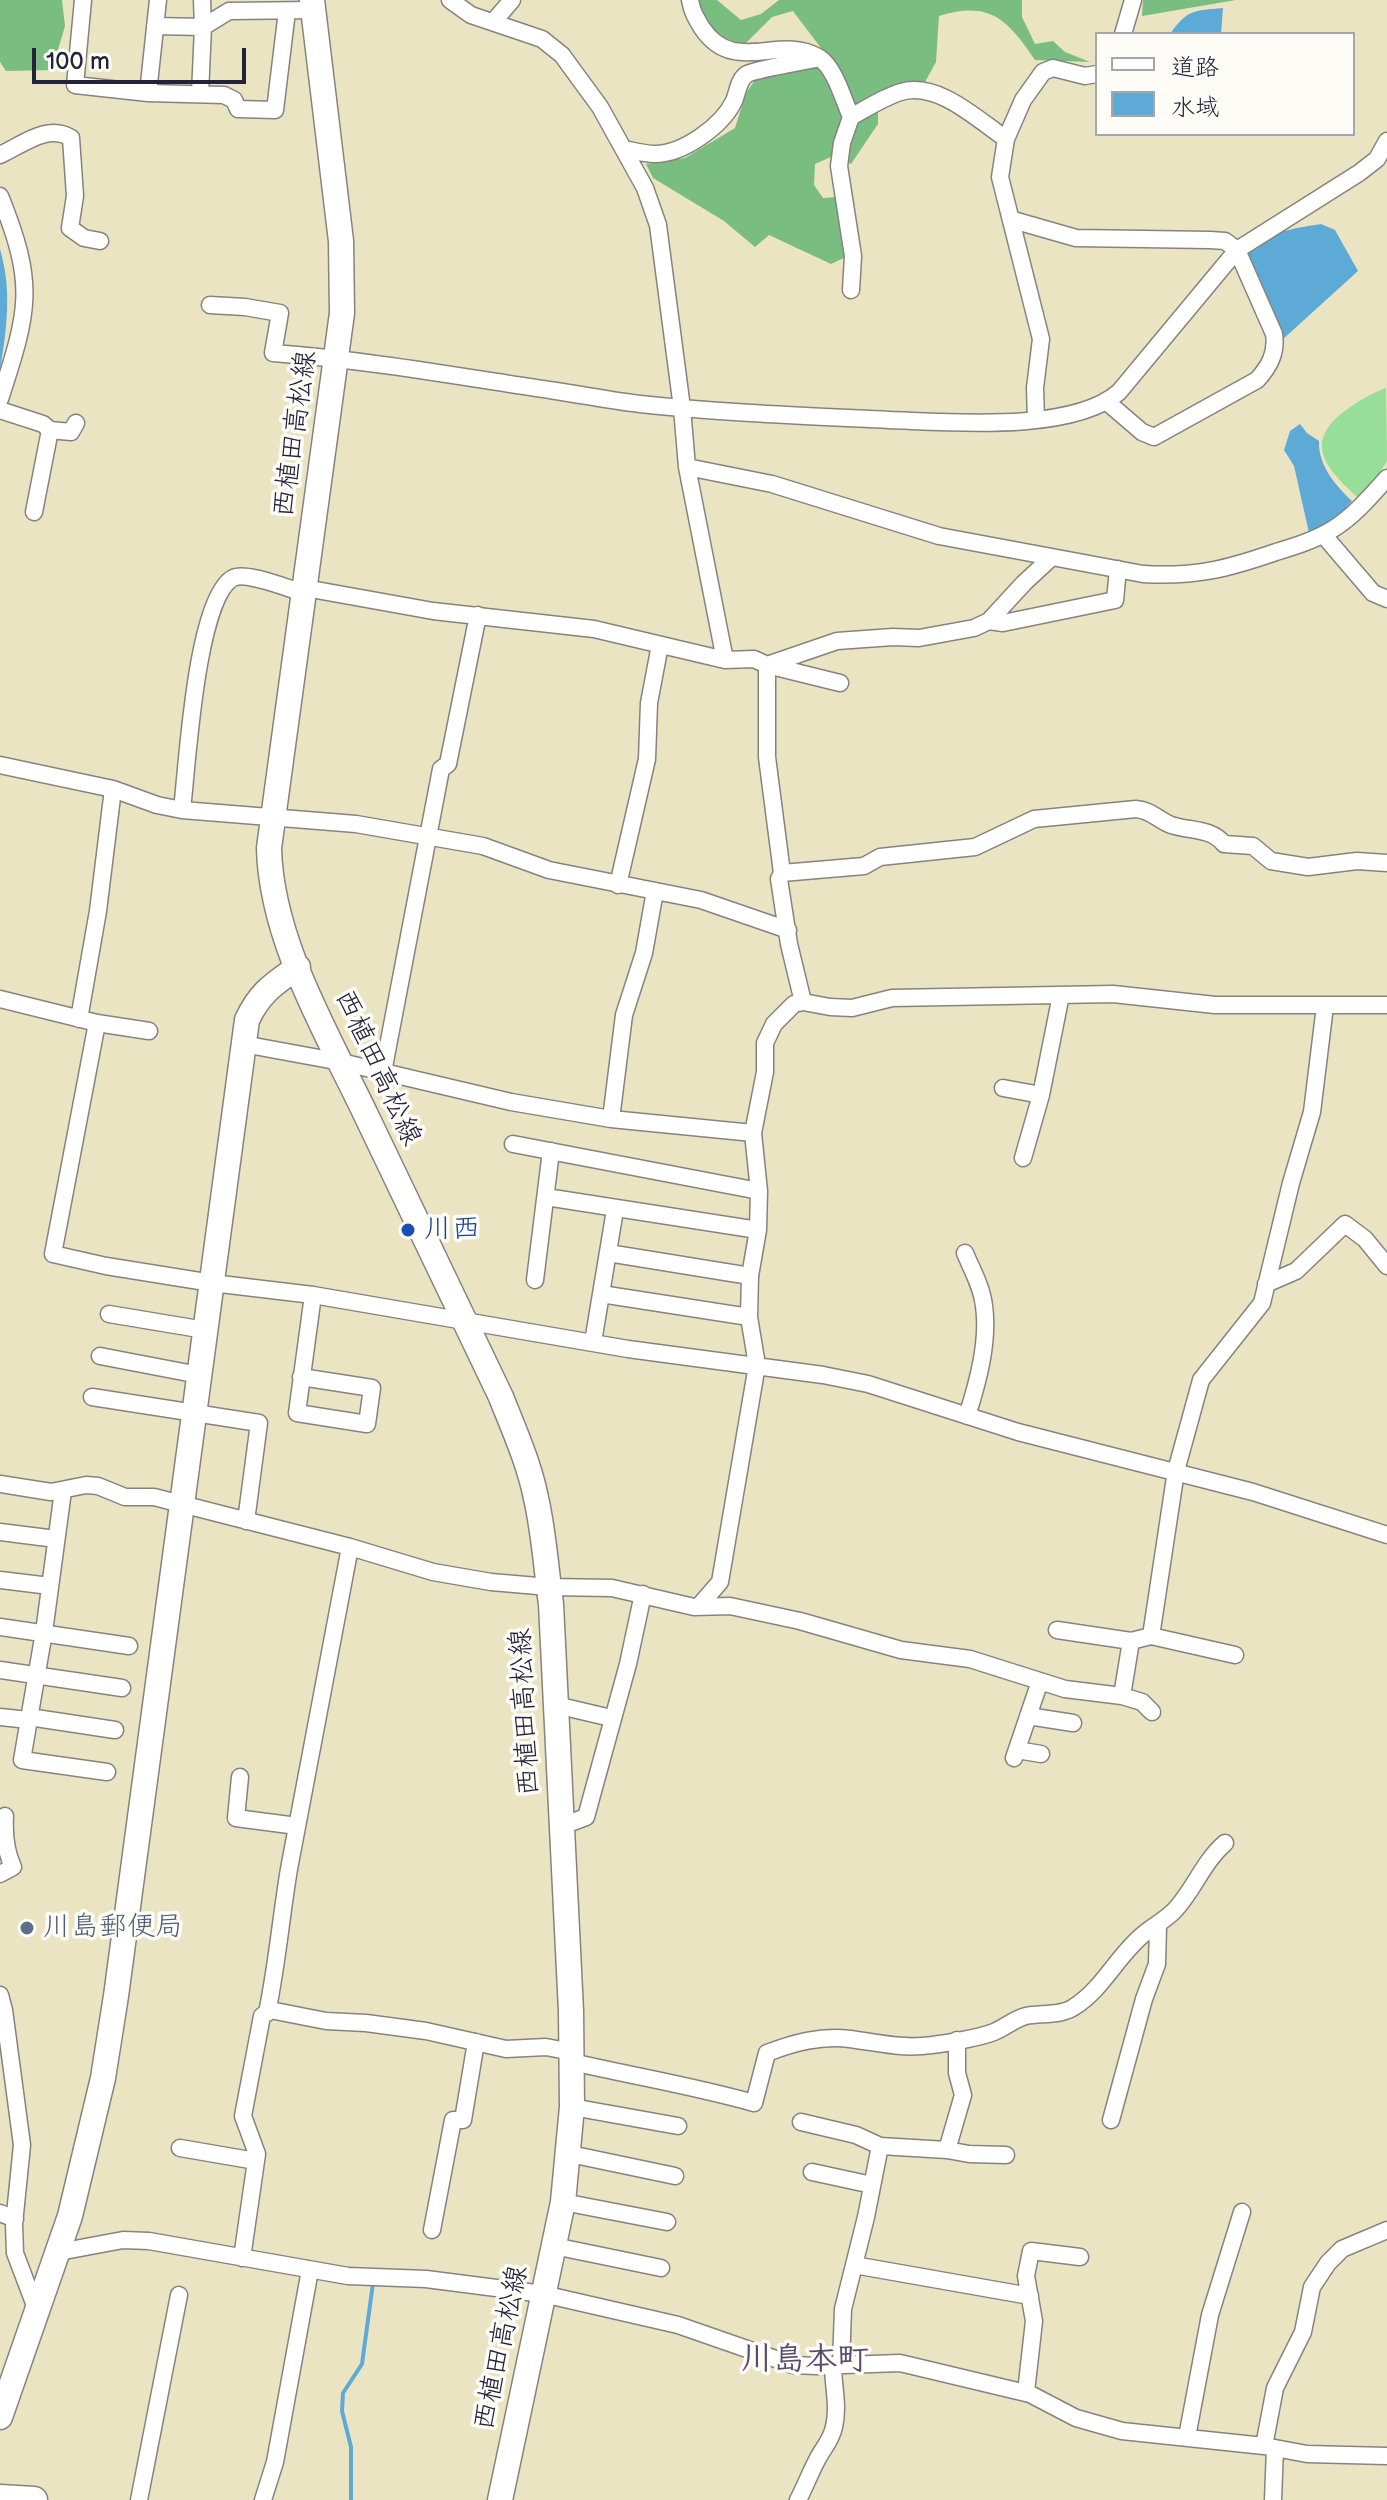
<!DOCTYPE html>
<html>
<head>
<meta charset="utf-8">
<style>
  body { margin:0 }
  #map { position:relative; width:1387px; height:2500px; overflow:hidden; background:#ebe4c3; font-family:"Balsamiq Sans","Klee One",sans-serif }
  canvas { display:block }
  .legend { position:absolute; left:1095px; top:32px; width:260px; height:104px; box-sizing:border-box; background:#fdfcf7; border:2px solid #a5a5ac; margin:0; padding:10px 14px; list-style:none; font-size:24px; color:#22223b }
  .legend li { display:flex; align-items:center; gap:16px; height:40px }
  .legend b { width:40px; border:2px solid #a5a5ac }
  .scale { position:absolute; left:32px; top:48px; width:214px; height:36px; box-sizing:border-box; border:4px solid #22223b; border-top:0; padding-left:10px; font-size:24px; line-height:28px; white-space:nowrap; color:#22223b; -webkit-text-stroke:6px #fdfcf7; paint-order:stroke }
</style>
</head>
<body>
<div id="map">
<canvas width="1387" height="2500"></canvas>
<ul class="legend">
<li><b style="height:10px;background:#fff"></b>道路</li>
<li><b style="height:22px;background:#5daad6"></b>水域</li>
</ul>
<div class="scale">100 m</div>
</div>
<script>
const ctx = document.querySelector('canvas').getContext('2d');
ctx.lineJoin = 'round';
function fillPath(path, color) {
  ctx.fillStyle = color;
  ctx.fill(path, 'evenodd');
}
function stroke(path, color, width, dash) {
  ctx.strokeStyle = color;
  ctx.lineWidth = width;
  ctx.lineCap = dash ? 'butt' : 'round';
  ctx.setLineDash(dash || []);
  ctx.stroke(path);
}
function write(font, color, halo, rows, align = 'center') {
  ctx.font = font + ' "Balsamiq Sans","Klee One",sans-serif';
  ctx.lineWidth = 7;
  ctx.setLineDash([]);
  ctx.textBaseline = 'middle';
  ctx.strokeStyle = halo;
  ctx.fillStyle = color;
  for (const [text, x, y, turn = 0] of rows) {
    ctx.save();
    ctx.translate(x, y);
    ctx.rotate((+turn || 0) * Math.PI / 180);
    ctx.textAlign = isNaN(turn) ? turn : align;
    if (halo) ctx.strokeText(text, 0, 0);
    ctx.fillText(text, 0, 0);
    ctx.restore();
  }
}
const green = new Path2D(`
  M1386,388L1387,461L1371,487L1359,499C1329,471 1302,445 1342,413C1357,402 1369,394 1386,388Z`);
const forest = new Path2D(`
  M0,0H62L65,26L52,70L6,71L0,62Z
  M695,0H717L741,20L761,14L779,0H1022V17L1035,44L1053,41L1065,52L1090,62L1035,60C1008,20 990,0 939,16L936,62L925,82L897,85L878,95V124L851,164L833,156L815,164L814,185L823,198L837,197L848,256L831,264L769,235L755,247L724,221L653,178L646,164L685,158L735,128L746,93L755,80L801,68L833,64L793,11L772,17L745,44C716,38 704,28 695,0Z
  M1143,0H1236L1142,16Z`);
const water = new Path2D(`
  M1223,8L1221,34H1170C1188,9 1193,11 1223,8Z
  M1321,224L1335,230L1358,271L1282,340L1247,254C1272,231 1289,229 1321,224Z
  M0,249C12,290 7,328 0,370Z
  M1300,424L1307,433L1319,441C1318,465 1335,485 1352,501L1334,521L1309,533L1294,466L1284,450L1290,431Z`);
const stream = new Path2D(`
  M351,2500V2447L342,2411L343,2393L362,2364L373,2283`);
const minor = new Path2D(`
  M83,0L75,85L148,93L224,95L234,100L238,109L275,110L287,11
  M450,0L471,15L542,39L562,55L600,107L645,188L658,225L682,408L687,467L772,484L939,536L1143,574C1196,577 1227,569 1276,552C1296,546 1315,540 1333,529C1354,516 1371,496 1387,478
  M690,0C692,12 696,18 702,28C734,76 779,34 818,57C835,67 843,99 851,117
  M494,21L512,0
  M155,26L203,27L229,11L313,10
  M1123,34L1133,0
  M148,93L158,0
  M200,94L203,27L202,0
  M624,149C634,151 645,154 655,154C683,154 722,126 734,101C738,92 738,80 747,74C756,69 807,61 820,58
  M0,155C22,145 48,123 71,138L75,196L70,228L84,238L100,241
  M0,196C36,285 29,310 0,399
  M1013,220L1076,238L1210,240L1225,241L1237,250L1274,334C1277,353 1269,367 1257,380L1154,437L1142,432L1107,402
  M851,290L853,256L839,166L842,143L851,117C867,108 884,97 901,92C938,81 978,120 1006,139
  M210,305L245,307L280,313L273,353C368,360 462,377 556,391C584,395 612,401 640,404C723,413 806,416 889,420C950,422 1072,433 1119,392L1237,250L1359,173L1377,159L1387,141
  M0,410L43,424L50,430L71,432L76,423
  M1036,420L1035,388L1041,339L1000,177L1006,139L1023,100L1043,72L1053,68L1085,76L1097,74
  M687,467L725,660
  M34,512L50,430
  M1326,538L1373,593L1387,599
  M305,588L433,611L594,629L725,660L754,659L767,665L837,641L893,637L919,638L974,628L989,621L1024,583L1052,557
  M304,593C289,589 246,571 233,578C196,598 187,768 182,810L356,824L483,846L549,870L701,900L788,930
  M989,621L1003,623L1115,600L1118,569
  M0,765L113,789L157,805L182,810
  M782,873L864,866L880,857L975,847L1034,819L1136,809C1151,810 1158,820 1171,825C1189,831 1212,828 1224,844L1253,846L1271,861L1308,867L1357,861L1387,863
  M618,885L647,759L649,703L660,645
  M0,999L97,1023L149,1031
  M803,1002L789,944L779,879L782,873L767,757V665L840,683
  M79,1019L98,911L113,789
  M97,1023L53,1254L106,1266L212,1283L313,1295L628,1349L823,1375L868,1384L1018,1432L1253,1492L1387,1535
  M243,1044L341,1062L511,1102L611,1119L753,1133
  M383,1072L441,769L448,764L478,615
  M1003,1088L1041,1095
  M611,1119L624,1015L644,953L655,891
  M513,1144L759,1191
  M1023,1158L1041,1095L1061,995
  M546,1197L758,1230
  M608,1253L750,1276
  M965,1253C972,1270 982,1287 984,1306C989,1341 978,1382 967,1416
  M535,1280L551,1151
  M1266,1284L1296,1271L1345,1224L1365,1239L1387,1266
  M601,1294L749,1317
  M109,1314L205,1330
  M593,1342L615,1210
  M100,1356L199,1375
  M301,1377L372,1388L367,1424L297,1413L313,1295
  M92,1397L259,1423L246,1521
  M0,1484L51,1492L86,1485L98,1486L125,1497H154L350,1547L433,1572L491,1582L549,1587L612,1588L694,1607L730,1606L800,1621L901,1650L970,1659L1065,1689L1122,1696L1142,1702L1152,1712
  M63,1491L44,1632L22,1760L107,1772
  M0,1532L56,1539
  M0,1580L50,1586
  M699,1606L720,1582L757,1365L749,1317L750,1276L758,1230L759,1191L753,1133L765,1072V1043L774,1024L794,1004L803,1002L830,1007L852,1008L892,998L1113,994L1215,1005H1387
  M0,1627L129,1646
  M1057,1630L1131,1641L1151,1636L1235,1655
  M1151,1636L1176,1471L1201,1380L1262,1303L1291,1183L1312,1112L1325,1006
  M0,1670L122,1688
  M1122,1696L1131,1641
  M556,1705L611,1718
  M1028,1716L1073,1723
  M0,1717L28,1720
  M29,1717L115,1730
  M1017,1750L1041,1754
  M1014,1758L1040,1681
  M240,1777L236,1818L297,1826
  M562,1826L586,1817L628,1664L643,1594
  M0,1874L13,1867C5,1850 4,1834 5,1816
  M0,1995L4,2010L22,2145L14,2224L15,2253L37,2311
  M267,2013C277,1965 281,1917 289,1869C309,1761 330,1654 350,1547
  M572,2062C633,2076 694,2086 754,2103L767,2053C793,2043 821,2035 850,2039C874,2042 897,2048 922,2046C938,2045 979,2038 994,2032C1006,2027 1014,2019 1026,2016C1041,2013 1061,2016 1074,2007C1104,1988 1118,1954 1145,1933C1155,1925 1165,1920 1174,1911C1194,1890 1203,1862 1225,1843
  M572,2107L678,2126
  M1111,2120L1144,1999L1157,1964L1158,1926
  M801,2122L856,2135L880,2146L947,2150L969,2154L1006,2155
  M180,2148L256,2161
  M947,2150L963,2095L957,2073V2040
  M570,2154L675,2176
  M812,2172L872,2185
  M563,2202L667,2222
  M0,2213L15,2219
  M432,2230L453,2120H463L476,2042
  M554,2246L661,2268
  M59,2252L123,2240L149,2241L348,2276L426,2279L543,2294L678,2325L793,2365L816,2366L900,2363L1030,2394L1076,2418L1122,2431L1264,2446L1307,2454L1387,2456
  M242,2258L257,2154L243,2116L262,2016L270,2010L326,2021L366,2023L426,2031L506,2049L546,2047L572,2052
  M854,2265L1030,2296
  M841,2364L843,2309L866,2217L880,2146
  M1026,2392L1034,2321L1026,2276L1031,2251L1080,2257
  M1187,2437L1210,2315L1242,2212
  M1264,2446L1275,2388L1303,2332L1312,2287L1328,2263L1342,2249L1387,2230
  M139,2500L179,2295
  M263,2500L275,2462L310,2270
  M798,2500C805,2487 810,2473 817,2460C823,2448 831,2441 834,2427C839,2406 833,2386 833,2365
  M1273,2500L1275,2448`);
const secondary = new Path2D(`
  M312,0L341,241L342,313L269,848C271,940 327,1033 366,1115C411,1209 456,1303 501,1397C514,1430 529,1463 536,1498C544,1533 546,1568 551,1604L571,2011L572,2107L563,2202L500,2500
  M0,2417L70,2216L103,2078L116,1996L247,1020C260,992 274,984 298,967`);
const primary = new Path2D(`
  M0,2498L34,2500`);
const markers = [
  [408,1230,8,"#1a4fb4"],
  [27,1928,8,"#5c6f8a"]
];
const streetNames = [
  ["西植田高松線",296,434,-82],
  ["西植田高松線",377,1068,65],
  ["西植田高松線",526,1712,-93],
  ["西植田高松線",502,2348,-78]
];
const transitNames = [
  ["川西",424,1230]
];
const serviceNames = [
  ["川島郵便局",43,1928]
];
const quarterNames = [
  ["川島本町",805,2361]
];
fillPath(green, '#97de98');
fillPath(forest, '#79bd80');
fillPath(water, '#5daad6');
stroke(stream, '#5daad6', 4);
stroke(minor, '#86837f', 19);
stroke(secondary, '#86837f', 27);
stroke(primary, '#86837f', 29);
stroke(minor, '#fff', 16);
stroke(secondary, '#fff', 24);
stroke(primary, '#fff', 26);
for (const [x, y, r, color] of markers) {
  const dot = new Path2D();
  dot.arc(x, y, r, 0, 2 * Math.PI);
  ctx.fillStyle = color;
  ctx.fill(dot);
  stroke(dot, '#fdfcf7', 3);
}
write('28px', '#22223b', '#fdfcf7', streetNames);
write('28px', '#164399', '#fdfcf7', transitNames, 'left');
write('28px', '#4e5e75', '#fdfcf7', serviceNames, 'left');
write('bold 32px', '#584b6e', '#fdfcf7', quarterNames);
</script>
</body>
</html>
